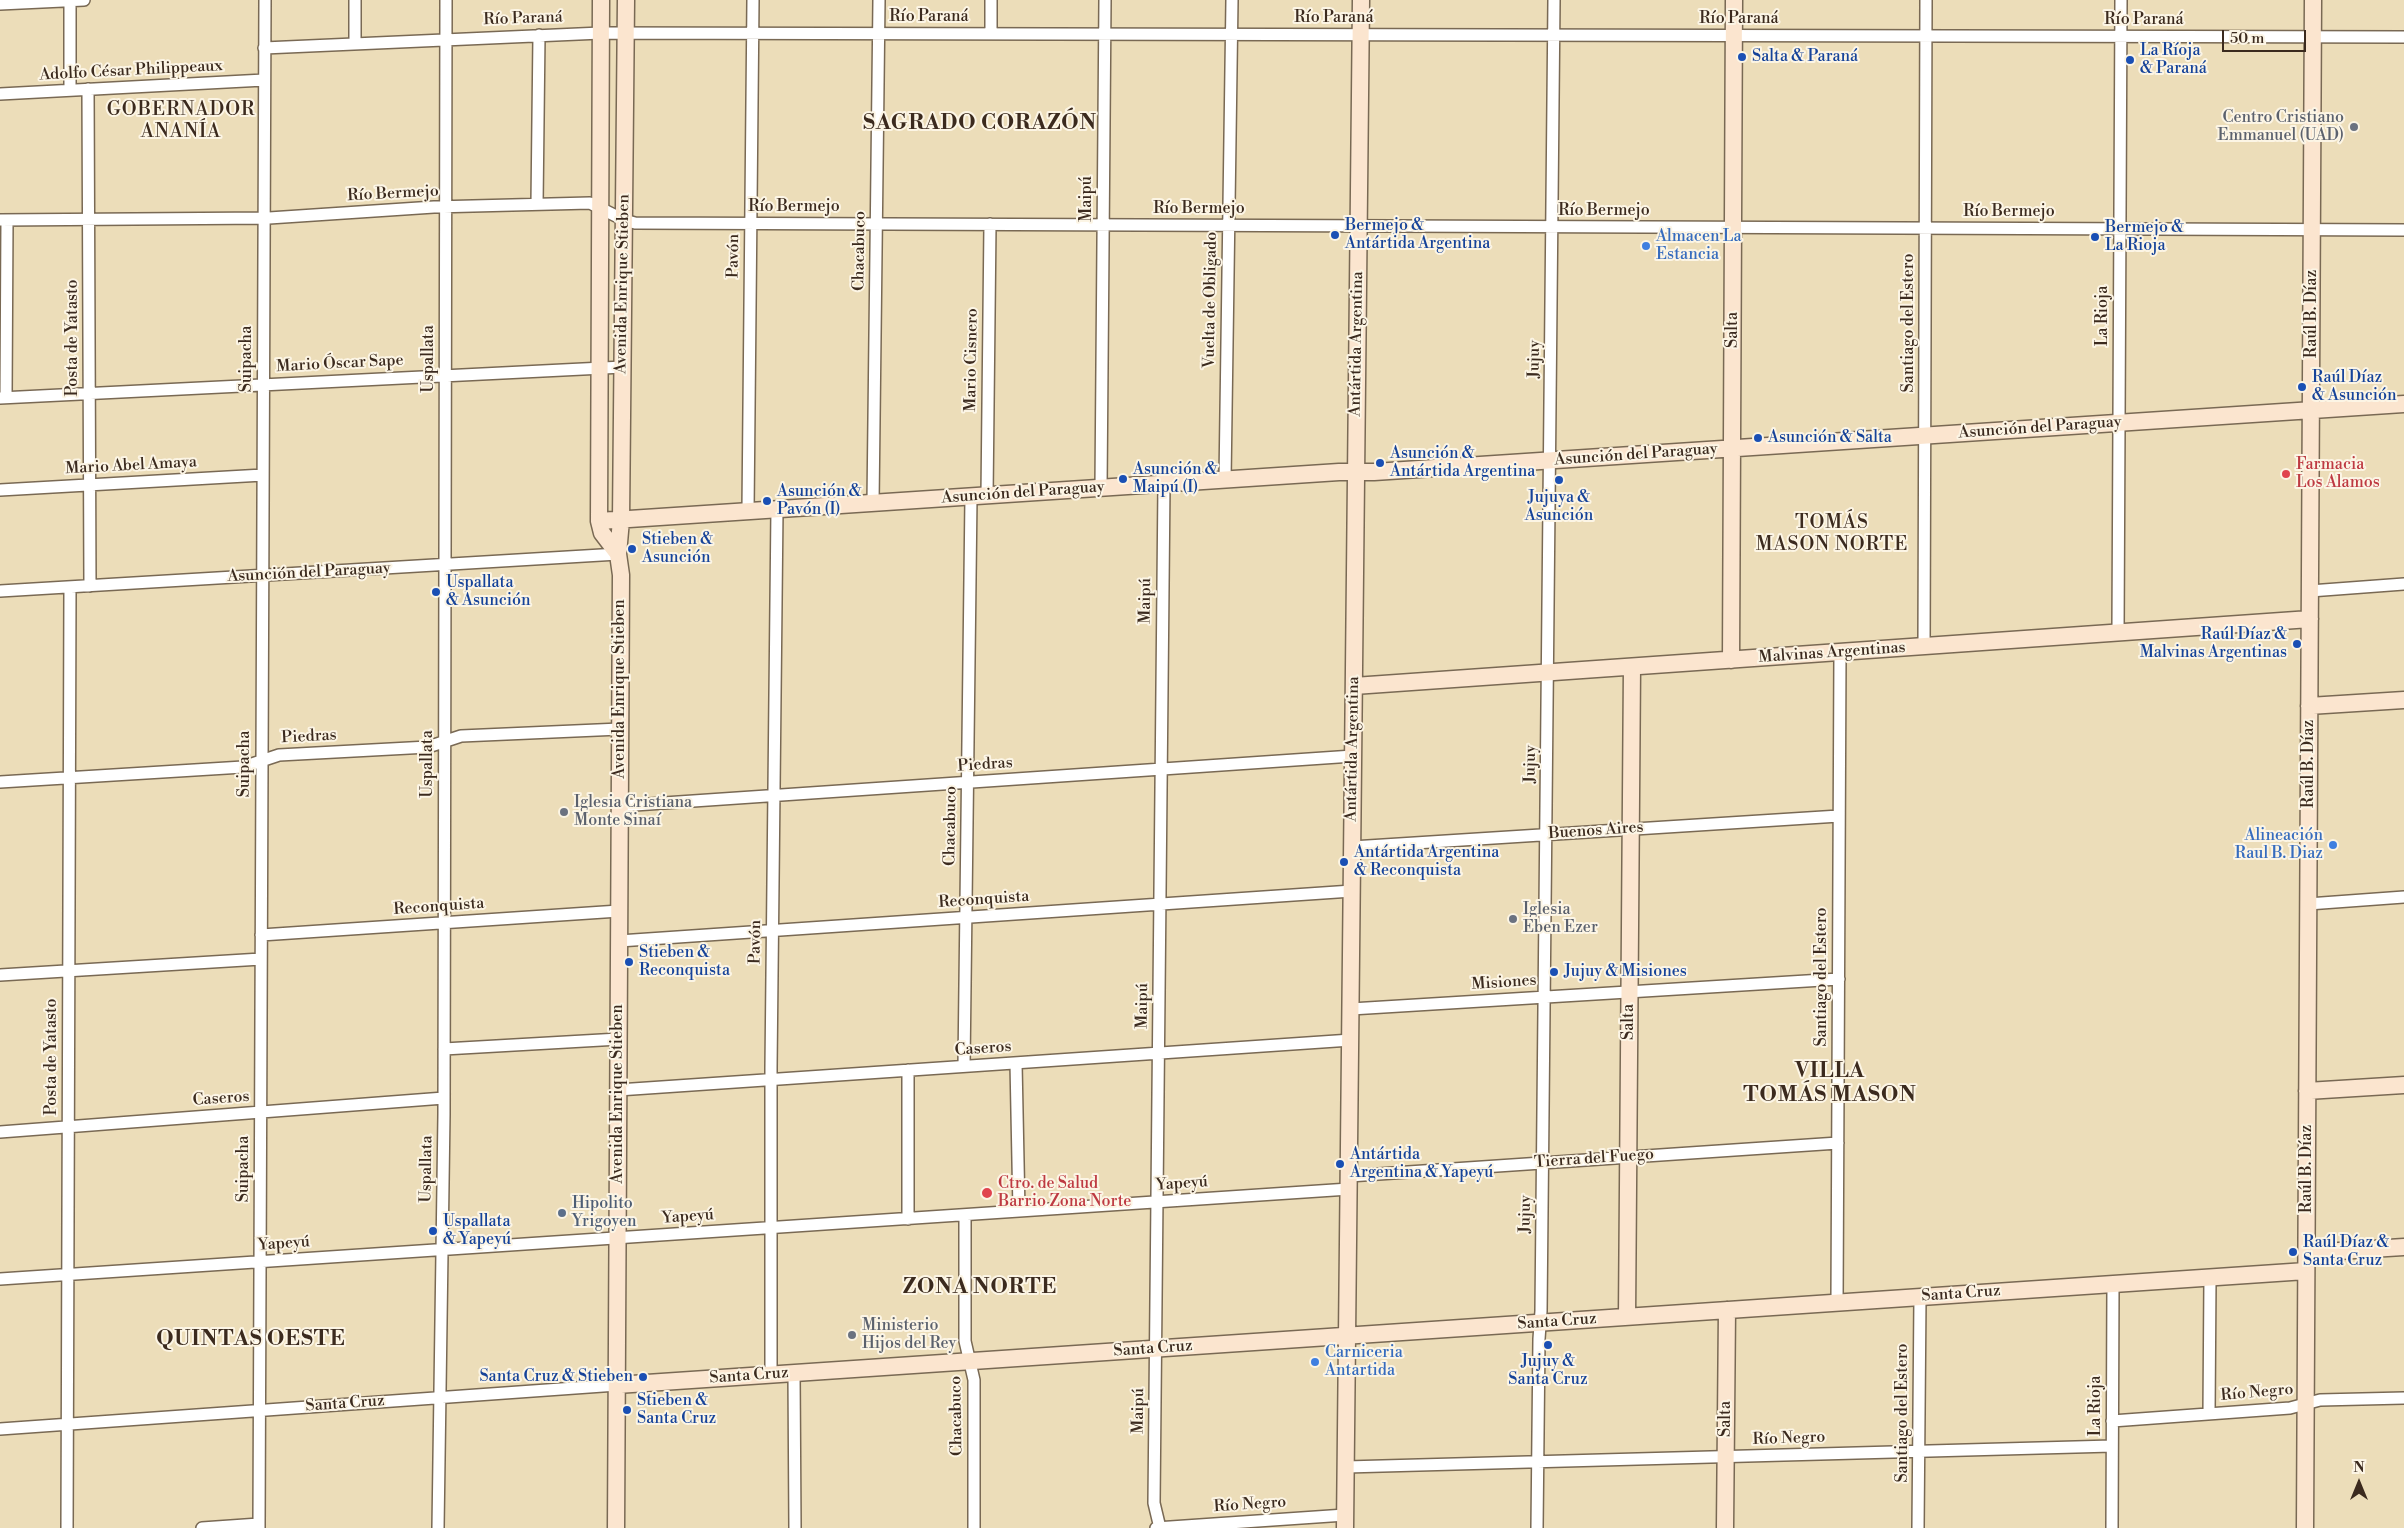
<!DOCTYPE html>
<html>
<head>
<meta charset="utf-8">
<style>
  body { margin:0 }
  #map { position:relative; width:2404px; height:1528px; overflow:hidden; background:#ecddb9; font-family:"Libre Bodoni",serif }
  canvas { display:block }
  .north { position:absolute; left:2334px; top:1458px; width:50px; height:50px; -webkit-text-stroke:4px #fcf5e5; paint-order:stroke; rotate:0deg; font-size:14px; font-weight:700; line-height:20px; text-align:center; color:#3b2a1e }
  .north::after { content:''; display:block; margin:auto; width:18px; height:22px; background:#3b2a1e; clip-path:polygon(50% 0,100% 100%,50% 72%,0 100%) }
  .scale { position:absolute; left:2222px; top:30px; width:84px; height:22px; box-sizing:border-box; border:2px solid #3b2a1e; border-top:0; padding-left:6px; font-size:15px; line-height:18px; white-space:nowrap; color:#3b2a1e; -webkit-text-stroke:4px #fcf5e5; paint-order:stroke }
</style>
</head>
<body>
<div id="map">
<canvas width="2404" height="1528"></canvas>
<div class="north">N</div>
<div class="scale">50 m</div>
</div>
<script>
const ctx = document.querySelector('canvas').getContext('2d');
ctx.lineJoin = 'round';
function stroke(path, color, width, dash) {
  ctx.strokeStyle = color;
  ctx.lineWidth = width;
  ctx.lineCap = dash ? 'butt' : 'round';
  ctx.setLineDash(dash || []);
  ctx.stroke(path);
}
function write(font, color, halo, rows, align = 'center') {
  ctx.font = font + ' "Libre Bodoni",serif';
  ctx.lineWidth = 4;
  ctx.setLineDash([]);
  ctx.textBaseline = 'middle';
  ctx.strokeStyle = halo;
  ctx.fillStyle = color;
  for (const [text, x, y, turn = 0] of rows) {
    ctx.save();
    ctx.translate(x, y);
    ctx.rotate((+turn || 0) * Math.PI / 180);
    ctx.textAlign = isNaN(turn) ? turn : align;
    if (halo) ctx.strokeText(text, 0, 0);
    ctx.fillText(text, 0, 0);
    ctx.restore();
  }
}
const street = new Path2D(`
  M0,4L84,0
  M991,34V0
  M355,44V0
  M264,48L601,33L2404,37
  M88,89L90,586
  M70,90V0
  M0,94L264,80
  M537,204L539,35
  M0,220L269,218L434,207L590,203L624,220L635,223L2404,230
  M6,397L7,220
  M0,398L623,367
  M1225,480L1232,0
  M1101,488L1105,0
  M0,490L263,475
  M987,496L990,224
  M873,503L879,0
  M748,511L753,0
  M0,591L618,554
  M2310,591L2404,584
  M2118,632L2121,0
  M1924,646L1926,0
  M0,782L243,767L279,755L428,747L461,736L620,729
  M620,806L1353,756
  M1352,847L1839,816
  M2308,904L2404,897
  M261,935L619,911
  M619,941L1352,891
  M0,975L261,959
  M1351,1009L1839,979
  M444,1049L619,1039
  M1016,1063L1019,1211
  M964,1066L971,497
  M908,1070V1219
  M618,1090L1351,1040
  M0,1132L444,1098
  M1349,1176L1838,1143
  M965,1215V1341L974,1380V1528
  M0,1279L1349,1189
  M1837,1303L1840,652
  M794,1373L795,1528
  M771,1374V1067L777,509
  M2209,1414L2210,1278
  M2112,1421L2290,1408L2320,1400L2404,1398
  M0,1429L617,1385
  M1346,1467L2112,1446
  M67,1528L70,587
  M202,1528L259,1524
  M259,1528L265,0
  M438,1528L444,1114L446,0
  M1156,1528L1345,1515
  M1160,1528L1154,1503L1164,484
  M1537,1528L1539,1339L1541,1311L1554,0
  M1918,1528L1920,1297
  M2112,1528L2113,1284`);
const secondary = new Path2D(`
  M601,0L599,521L602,533L618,554
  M599,521L1339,472H1374L2404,404
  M1731,660L1734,0
  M1354,686L2310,619
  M2309,706L2404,700
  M2307,1091L2404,1085
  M2306,1253L2404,1247
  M1627,1317L1632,667
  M617,1385L2306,1271
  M616,1528L621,575L618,554L621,520L626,0
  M1345,1528L1361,0
  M1725,1528L1727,1310
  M2305,1528L2313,0`);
const markers = [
  [1742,57,5,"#1a4fb4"],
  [2130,60,5,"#1a4fb4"],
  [2354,127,5,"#6b7280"],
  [1335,235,5,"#1a4fb4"],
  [2095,237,5,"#1a4fb4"],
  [1646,246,5,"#3f7fe0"],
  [2302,387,5,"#1a4fb4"],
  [1758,438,5,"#1a4fb4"],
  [1380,463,5,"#1a4fb4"],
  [2286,474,5,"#e0444e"],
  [1123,479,5,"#1a4fb4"],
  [1559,480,5,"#1a4fb4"],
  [767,501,5,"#1a4fb4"],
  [632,549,5,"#1a4fb4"],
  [436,592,5,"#1a4fb4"],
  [2297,644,5,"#1a4fb4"],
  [564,812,5,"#6b7280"],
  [2333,845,5,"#3f7fe0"],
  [1344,862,5,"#1a4fb4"],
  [1513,919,5,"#6b7280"],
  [629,962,5,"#1a4fb4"],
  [1554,972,5,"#1a4fb4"],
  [1340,1164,5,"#1a4fb4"],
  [987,1193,6,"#e0444e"],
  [562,1213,5,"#5c6f8a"],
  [433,1231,5,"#1a4fb4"],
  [2293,1252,5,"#1a4fb4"],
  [852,1335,5,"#6b7280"],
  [1548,1345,5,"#1a4fb4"],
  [1315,1362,5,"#3f7fe0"],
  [643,1377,5,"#1a4fb4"],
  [627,1410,5,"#1a4fb4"]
];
const streetNames = [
  ["Río Paraná",929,17],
  ["Río Paraná",1334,18],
  ["Río Paraná",523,19,-2],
  ["Río Paraná",1739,19],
  ["Río Paraná",2144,20],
  ["Adolfo César Philippeaux",131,71,-3],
  ["Río Bermejo",393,194,-3],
  ["Maipú",1087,199,-90],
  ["Río Bermejo",794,207],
  ["Río Bermejo",1199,209],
  ["Río Bermejo",1604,211],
  ["Río Bermejo",2009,212],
  ["Chacabuco",860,251,-89],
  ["Pavón",734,256,-89],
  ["Avenida Enrique Stieben",623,284,-89],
  ["Vuelta de Obligado",1211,300,-89],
  ["Raúl B. Díaz",2312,314,-90],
  ["La Rioja",2103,316,-90],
  ["Santiago del Estero",1909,323,-90],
  ["Salta",1733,330,-90],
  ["Posta de Yatasto",73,338,-90],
  ["Antártida Argentina",1357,344,-89],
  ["Suipacha",247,359,-90],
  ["Uspallata",429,359,-90],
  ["Jujuy",1535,359,-89],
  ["Mario Cisnero",972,360,-89],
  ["Mario Óscar Sape",340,364,-3],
  ["Asunción del Paraguay",2040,428,-4],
  ["Asunción del Paraguay",1636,455,-4],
  ["Mario Abel Amaya",131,466,-3],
  ["Asunción del Paraguay",1023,493,-4],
  ["Asunción del Paraguay",309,573,-3],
  ["Maipú",1146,601,-89],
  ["Malvinas Argentinas",1832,653,-4],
  ["Avenida Enrique Stieben",620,689,-90],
  ["Piedras",309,737,-3],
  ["Antártida Argentina",1353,749,-89],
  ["Suipacha",245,764,-90],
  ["Uspallata",428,764,-90],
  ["Jujuy",1531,764,-89],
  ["Raúl B. Díaz",2309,764,-90],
  ["Piedras",985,765,-4],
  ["Chacabuco",951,826,-89],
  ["Buenos Aires",1596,831,-4],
  ["Reconquista",984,900,-4],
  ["Reconquista",439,907,-4],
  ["Pavón",756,942,-89],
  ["Santiago del Estero",1822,977,-90],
  ["Misiones",1504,983,-4],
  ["Maipú",1143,1006,-89],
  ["Salta",1629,1022,-90],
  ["Caseros",983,1049,-4],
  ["Posta de Yatasto",52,1057,-90],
  ["Avenida Enrique Stieben",618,1094,-90],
  ["Caseros",221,1099,-4],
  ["Tierra del Fuego",1594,1159,-4],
  ["Suipacha",244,1169,-90],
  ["Uspallata",427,1169,-89],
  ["Raúl B. Díaz",2307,1169,-90],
  ["Yapeyú",1182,1184,-4],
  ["Jujuy",1526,1214,-89],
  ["Yapeyú",688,1217,-4],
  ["Yapeyú",284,1244,-4],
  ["Santa Cruz",1961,1294,-4],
  ["Santa Cruz",1557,1322,-4],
  ["Santa Cruz",1153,1349,-4],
  ["Santa Cruz",749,1376,-4],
  ["Río Negro",2257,1393,-5],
  ["Santa Cruz",345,1404,-4],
  ["La Rioja",2096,1406,-90],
  ["Maipú",1139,1411,-89],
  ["Santiago del Estero",1903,1413,-90],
  ["Chacabuco",957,1416,-91],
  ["Salta",1726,1419,-90],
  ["Río Negro",1789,1439,-2],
  ["Río Negro",1250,1505,-4]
];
const transitNames = [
  ["La Ríoja",2140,51],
  ["& Paraná",2140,69],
  ["Salta & Paraná",1752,57],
  ["Bermejo &",1345,226],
  ["Antártida Argentina",1345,244],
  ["Bermejo &",2105,228],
  ["La Rioja",2105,246],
  ["Raúl Díaz",2312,378],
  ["& Asunción",2312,396],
  ["Asunción & Salta",1768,438],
  ["Asunción &",1390,454],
  ["Antártida Argentina",1390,472],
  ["Asunción &",1133,470],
  ["Maipú (I)",1133,488],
  ["Asunción &",777,492],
  ["Pavón (I)",777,510],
  ["Jujuya &",1559,498,"center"],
  ["Asunción",1559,516,"center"],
  ["Stieben &",642,540],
  ["Asunción",642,558],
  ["Uspallata",446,583],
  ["& Asunción",446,601],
  ["Raúl Díaz &",2287,635,"right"],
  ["Malvinas Argentinas",2287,653,"right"],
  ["Antártida Argentina",1354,853],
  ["& Reconquista",1354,871],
  ["Stieben &",639,953],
  ["Reconquista",639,971],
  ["Jujuy & Misiones",1564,972],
  ["Antártida",1350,1155],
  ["Argentina & Yapeyú",1350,1173],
  ["Uspallata",443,1222],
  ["& Yapeyú",443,1240],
  ["Raúl Díaz &",2303,1243],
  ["Santa Cruz",2303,1261],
  ["Jujuy &",1548,1362,"center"],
  ["Santa Cruz",1548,1380,"center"],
  ["Santa Cruz & Stieben",633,1377,"right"],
  ["Stieben &",637,1401],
  ["Santa Cruz",637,1419]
];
const worshipNames = [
  ["Centro Cristiano",2344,118,"right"],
  ["Emmanuel (UAD)",2344,136,"right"],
  ["Iglesia Cristiana",574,803],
  ["Monte Sinaí",574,821],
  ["Iglesia",1523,910],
  ["Eben Ezer",1523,928],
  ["Ministerio",862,1326],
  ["Hijos del Rey",862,1344]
];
const shopNames = [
  ["Almacen La",1656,237],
  ["Estancia",1656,255],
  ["Alineación",2323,836,"right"],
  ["Raul B. Diaz",2323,854,"right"],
  ["Carniceria",1325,1353],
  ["Antartida",1325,1371]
];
const healthNames = [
  ["Farmacia",2296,465],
  ["Los Alamos",2296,483],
  ["Ctro. de Salud",998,1184],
  ["Barrio Zona Norte",998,1202]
];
const serviceNames = [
  ["Hipolito",572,1204],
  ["Yrigoyen",572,1222]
];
const quarterNames = [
  ["GOBERNADOR",181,110],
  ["ANANÍA",181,132],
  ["TOMÁS",1832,523],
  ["MASON NORTE",1832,545]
];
const districtNames = [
  ["SAGRADO CORAZÓN",980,124],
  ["VILLA",1830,1072],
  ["TOMÁS MASON",1830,1096],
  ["ZONA NORTE",980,1288],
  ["QUINTAS OESTE",251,1340]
];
stroke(street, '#796954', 14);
stroke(secondary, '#796954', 19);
stroke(street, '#fff', 11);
stroke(secondary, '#fbe5cf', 16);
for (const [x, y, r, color] of markers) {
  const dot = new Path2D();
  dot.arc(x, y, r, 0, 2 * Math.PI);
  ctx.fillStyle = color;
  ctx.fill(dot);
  stroke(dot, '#fcf5e5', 2);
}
write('16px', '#3b2a1e', '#fcf5e5', streetNames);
write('16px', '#164399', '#fcf5e5', transitNames, 'left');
write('16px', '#5b616d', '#fcf5e5', worshipNames, 'left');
write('16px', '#366cbe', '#fcf5e5', shopNames, 'left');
write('16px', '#be3a42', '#fcf5e5', healthNames, 'left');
write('16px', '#4e5e75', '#fcf5e5', serviceNames, 'left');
ctx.letterSpacing = '1px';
write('19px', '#3b2a1e', '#fcf5e5', quarterNames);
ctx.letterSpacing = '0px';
ctx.letterSpacing = '1px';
write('bold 21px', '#3b2a1e', '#fcf5e5', districtNames);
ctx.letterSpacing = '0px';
</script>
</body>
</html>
